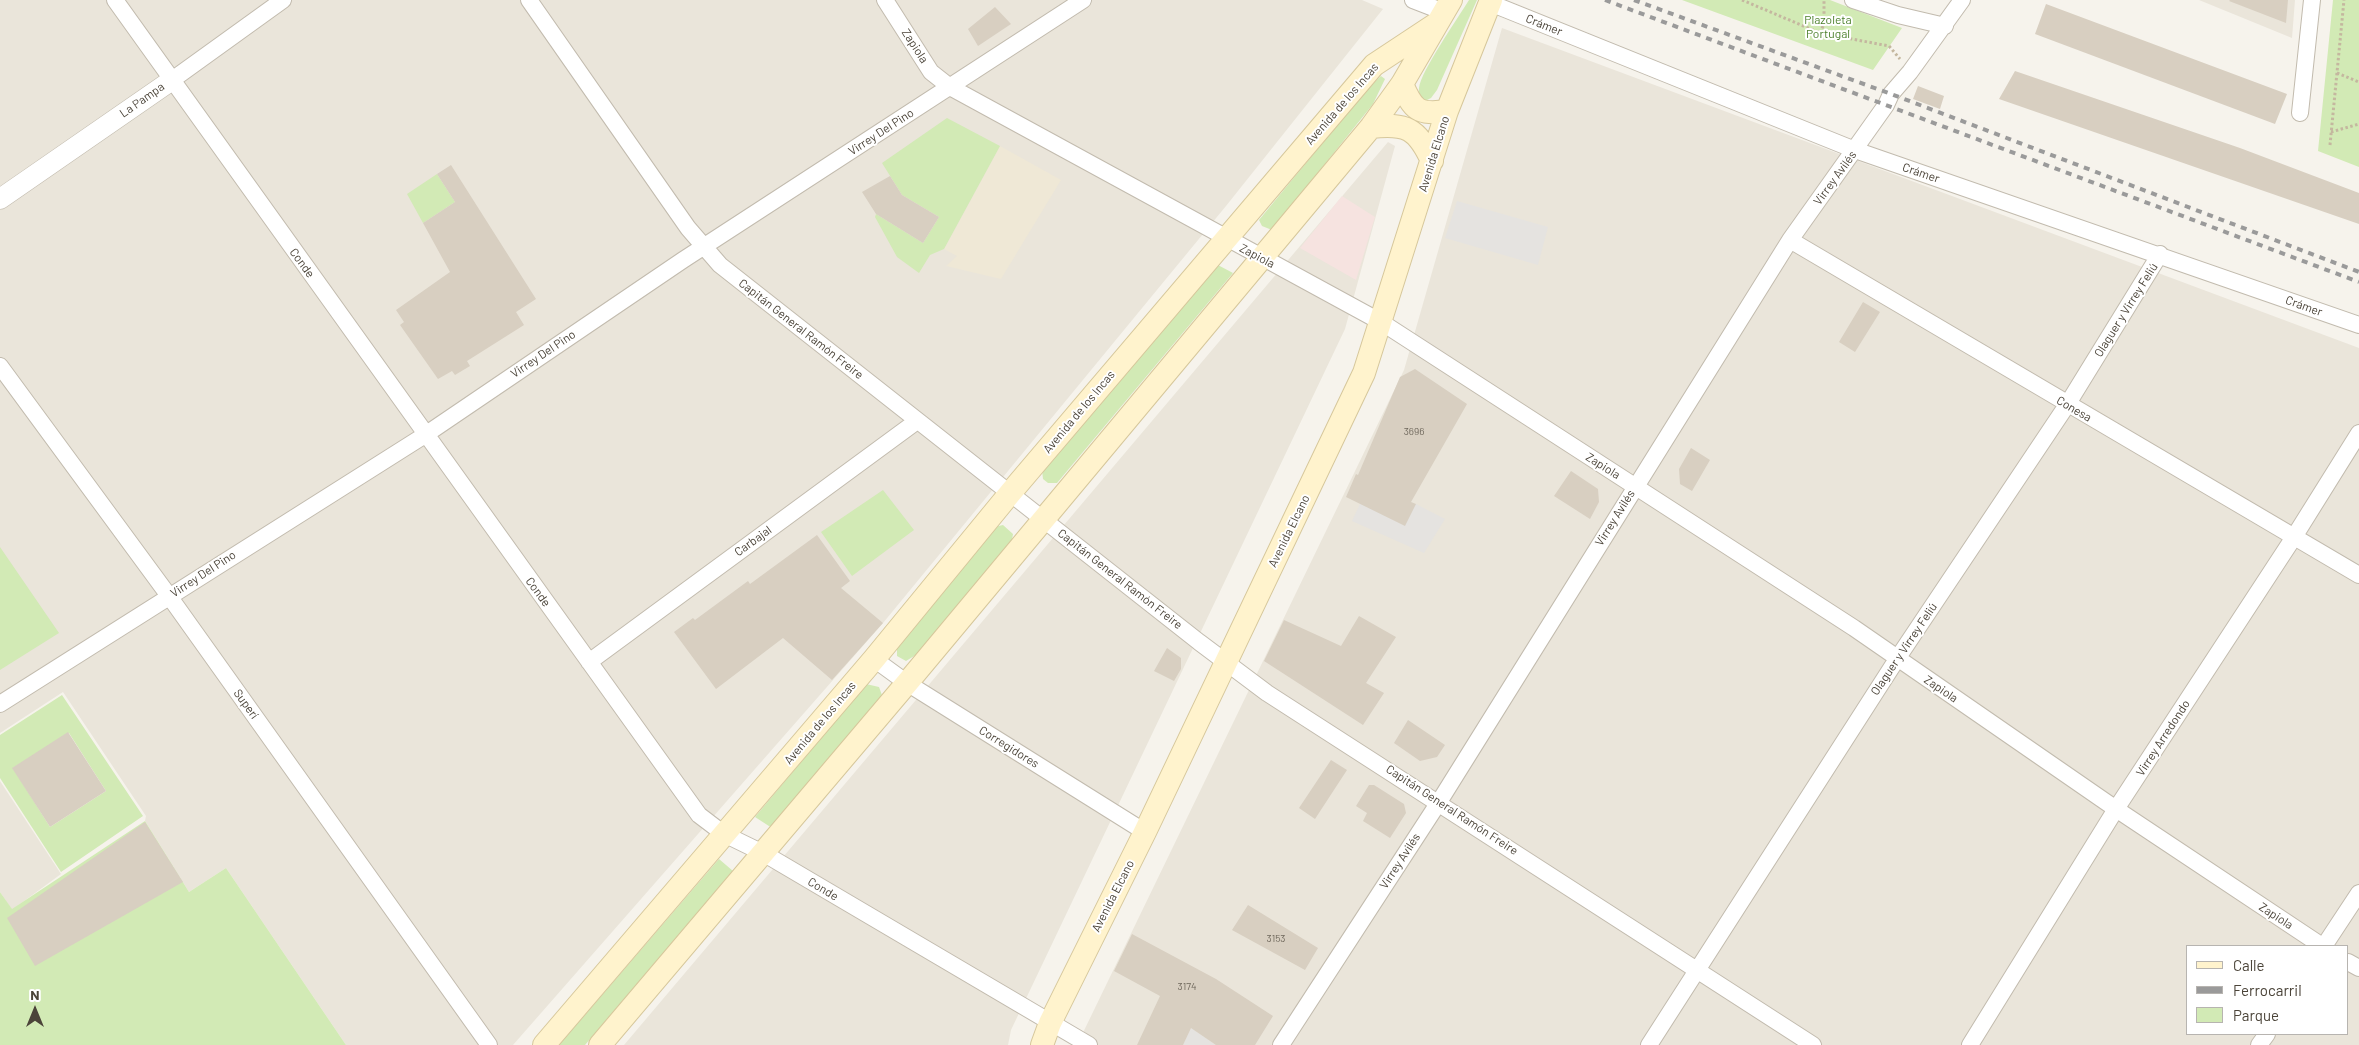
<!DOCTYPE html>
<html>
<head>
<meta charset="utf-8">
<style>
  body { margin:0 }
  #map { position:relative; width:2359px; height:1045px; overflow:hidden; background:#f6f3ec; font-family:Barlow,sans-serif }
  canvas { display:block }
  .legend { position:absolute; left:2186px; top:945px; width:162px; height:90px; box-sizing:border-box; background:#fff; border:1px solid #b7b4b0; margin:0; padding:6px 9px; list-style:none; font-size:15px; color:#4b4439 }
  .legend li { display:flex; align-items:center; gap:10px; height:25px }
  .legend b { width:25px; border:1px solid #b7b4b0 }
  .north { position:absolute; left:10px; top:985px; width:50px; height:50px; -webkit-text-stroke:4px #fff; paint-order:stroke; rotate:0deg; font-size:14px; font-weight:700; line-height:20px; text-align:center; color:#4b4439 }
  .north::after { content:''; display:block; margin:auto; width:18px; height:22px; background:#4b4439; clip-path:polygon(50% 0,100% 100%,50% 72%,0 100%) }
</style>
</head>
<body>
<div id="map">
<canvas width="2359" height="1045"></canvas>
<ul class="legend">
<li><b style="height:6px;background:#fff3cd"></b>Calle</li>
<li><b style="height:6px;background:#9a9a9a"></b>Ferrocarril</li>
<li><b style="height:14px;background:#d2eab5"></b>Parque</li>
</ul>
<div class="north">N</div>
</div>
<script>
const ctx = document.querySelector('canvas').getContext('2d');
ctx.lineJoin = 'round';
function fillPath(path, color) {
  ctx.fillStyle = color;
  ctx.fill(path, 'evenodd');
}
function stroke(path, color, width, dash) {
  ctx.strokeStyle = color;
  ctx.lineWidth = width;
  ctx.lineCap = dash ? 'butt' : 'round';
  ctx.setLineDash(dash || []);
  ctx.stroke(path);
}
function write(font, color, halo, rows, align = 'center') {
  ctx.font = font + ' Barlow,sans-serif';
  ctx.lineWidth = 4;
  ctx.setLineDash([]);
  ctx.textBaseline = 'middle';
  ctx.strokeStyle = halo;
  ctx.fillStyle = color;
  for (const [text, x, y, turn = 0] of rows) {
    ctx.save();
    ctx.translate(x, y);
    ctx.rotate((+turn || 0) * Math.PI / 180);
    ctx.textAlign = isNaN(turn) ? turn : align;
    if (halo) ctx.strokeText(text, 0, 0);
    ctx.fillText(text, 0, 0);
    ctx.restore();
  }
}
const residential = new Path2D(`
  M0,0H1362L1383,9L1226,206L883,623L513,1045H346L226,868L189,892L145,821L146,816L63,692L0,733Z
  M2199,0H2295L2292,38Z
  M1502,28L2359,348V1045H1077L1404,370ZM2188,946H2348V1034H2188Z
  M1388,142L1395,146L1345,329L1011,1030L1008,1045H624Z
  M0,781L61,874L12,910L0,892Z`);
const education = new Path2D(`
  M1000,146L1061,180L1001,279L946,266L957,256L944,249Z`);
const medical = new Path2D(`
  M1342,196L1375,217L1356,280L1300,248Z`);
const green = new Path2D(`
  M1469,0H1477L1437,90L1431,98L1425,101C1421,97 1418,94 1419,88C1421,71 1458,18 1469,0Z
  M1682,0H1830L1902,28L1873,70Z
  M2333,0H2359V167L2318,151Z
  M1381,76L1385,79L1373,104L1272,230L1262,226L1259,220L1367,89Z
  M947,118L1000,146L944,249L930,255L919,273L897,257L875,217L876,214L923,243L939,217L902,195L882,163Z
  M437,174L455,202L423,223L407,194Z
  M1216,264L1233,273L1057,483H1048L1043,479L1042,470Z
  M883,490L914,530L852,576L821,532Z
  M1003,525L1013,534L1012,540L919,653L906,661L897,656V648L994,527Z
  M0,547L59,633L0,670Z
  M866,684L879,687L883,698L772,828L755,817Z
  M62,695L143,816L61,872L0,778V735ZM69,733L106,791L50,827L13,768Z
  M145,821L189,892L226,868L346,1045H0V892L12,909Z
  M719,859L733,871L585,1045H559Z`);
const parking = new Path2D(`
  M1457,201L1548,227L1538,265L1445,238Z
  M1360,504H1416L1445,519L1424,553L1352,521Z
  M1191,1028L1216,1045H1183Z`);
const building = new Path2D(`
  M2288,0L2286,23L2229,1L2230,0Z
  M2046,4L2287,94L2275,124L2035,34Z
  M995,7L1011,24L978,46L968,29Z
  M2015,71L2240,148L2359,193V224L1999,99Z
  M1918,86L1944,96L1940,109L1913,99Z
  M451,165L536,299L516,312L524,325L467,361L470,366L455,375L452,371L438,379L400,325L404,322L396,310L450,272L423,223L455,202L437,174Z
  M890,176L902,195L939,217L923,243L876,214L862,192Z
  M1863,302L1880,312L1855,352L1839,342Z
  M1415,369L1467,404L1411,502L1416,504L1405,526L1346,497L1356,474L1358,475L1400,377Z
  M1691,448L1710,460L1692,491L1680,484L1679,469Z
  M1571,471L1598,489L1599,502L1590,519L1554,496Z
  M817,535L850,581L841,588L883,623L832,680L783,638L716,689L674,632L693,618L695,620L748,581L750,584Z
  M1359,616L1396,637L1366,683L1384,693L1363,725L1264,661L1284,620L1341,646Z
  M1167,648L1181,658V669L1174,681L1154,671Z
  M1408,720L1445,745L1437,757L1420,761L1394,743Z
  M68,732L106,791L50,827L12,768Z
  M1331,760L1347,770L1315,819L1299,808Z
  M1369,785H1374L1404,804L1406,813L1390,838L1363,821L1367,813L1356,806Z
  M145,822L183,882L35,966L7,918Z
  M1248,905L1318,948L1305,970L1232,930Z
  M1132,934L1216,979L1273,1016L1255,1045H1216L1191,1028L1183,1045H1137L1160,996L1114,971Z`);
const path = new Path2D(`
  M1742,0L1820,33L1889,46L1900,59
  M1820,33L1824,24V0
  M2337,73L2359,82
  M2331,132L2359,124
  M2330,145L2344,0`);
const minor = new Path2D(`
  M115,0L699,815L724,834L763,853L1089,1045
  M529,0L688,228L720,265L1199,642L1267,693L1813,1045
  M885,0L931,72L950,87L1381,322L1854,628L2116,809L2322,946
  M1413,0L1444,12
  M1853,0L1898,15L1945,26
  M1490,3L1855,150L2359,325
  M172,80L283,0
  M2300,113L2312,0
  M1790,240L2359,575
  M0,366L169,596L489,1045
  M874,659L907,683L1145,832
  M589,662L917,421
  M0,704L425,435L683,260L1083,0
  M2324,946L2359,893
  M2348,962L2359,968
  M1281,1045L1439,802L1790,240L1886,105L1891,94L1910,72L1962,0
  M1649,1045L1897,659L2067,405L2160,254
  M1970,1045L2116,809L2294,537L2359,433
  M2259,1045L2267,1034`);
const tertiary = new Path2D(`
  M0,199L172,80`);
const secondary = new Path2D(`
  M1402,84C1413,110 1418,115 1447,111
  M1371,127C1406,123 1417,128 1432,161
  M544,1045L874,659L1011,492L1374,65L1436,24
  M600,1045L907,683L1371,127L1402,84L1451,0
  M1042,1045L1050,1023L1145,832L1364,373L1447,111L1491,0`);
const rail = new Path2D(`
  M1605,0L2359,282
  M1634,0L1891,94L2359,272`);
const numberNames = [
  ["3696",1414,432],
  ["3153",1276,939],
  ["3174",1187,987]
];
const parkNames = [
  ["Plazoleta",1828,20],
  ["Portugal",1828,34]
];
const streetNames = [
  ["Crámer",1544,25,22],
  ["Zapiola",915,46,57],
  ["La Pampa",142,100,-35],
  ["Avenida de los Incas",1342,104,-49],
  ["Virrey Del Pino",881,132,-33],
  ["Avenida Elcano",1434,154,-73],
  ["Crámer",1921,173,19],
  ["Virrey Avilés",1835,178,-54],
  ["Zapiola",1257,256,28],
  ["Conde",302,263,54],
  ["Crámer",2304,306,20],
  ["Olaguer y Virrey Feliú",2126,310,-58],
  ["Capitán General Ramón Freire",801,329,38],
  ["Virrey Del Pino",543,354,-34],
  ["Conesa",2074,409,30],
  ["Avenida de los Incas",1079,412,-50],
  ["Zapiola",1603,466,32],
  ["Virrey Avilés",1615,518,-58],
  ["Avenida Elcano",1289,531,-64],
  ["Carbajal",753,541,-36],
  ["Virrey Del Pino",203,574,-33],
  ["Capitán General Ramón Freire",1120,579,38],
  ["Conde",538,592,54],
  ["Olaguer y Virrey Feliú",1904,649,-56],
  ["Zapiola",1941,689,34],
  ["Superí",246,704,54],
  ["Avenida de los Incas",820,723,-50],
  ["Virrey Arredondo",2163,738,-57],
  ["Corregidores",1009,747,32],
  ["Capitán General Ramón Freire",1452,810,33],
  ["Virrey Avilés",1400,861,-57],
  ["Conde",823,889,31],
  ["Avenida Elcano",1113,896,-63],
  ["Zapiola",2276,916,33]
];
fillPath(residential, '#eae5da');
fillPath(education, '#efe8d6');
fillPath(medical, '#f6e3e0');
fillPath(green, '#d2eab5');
fillPath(parking, '#e5e3e0');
fillPath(building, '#d8cfc1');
stroke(minor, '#c2bbae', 18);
stroke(tertiary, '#c2bbae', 21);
stroke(secondary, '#d6c79b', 24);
stroke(path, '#c4b79f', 3, [2.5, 2.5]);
stroke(minor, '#fff', 16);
stroke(tertiary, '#fff', 20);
stroke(secondary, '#fff3cd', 22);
stroke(rail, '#9a9a9a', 4, [6, 6]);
write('10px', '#6e675b', null, numberNames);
write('12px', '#4a7f2a', '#fff', parkNames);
write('12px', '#4b4439', '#fff', streetNames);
</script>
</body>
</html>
